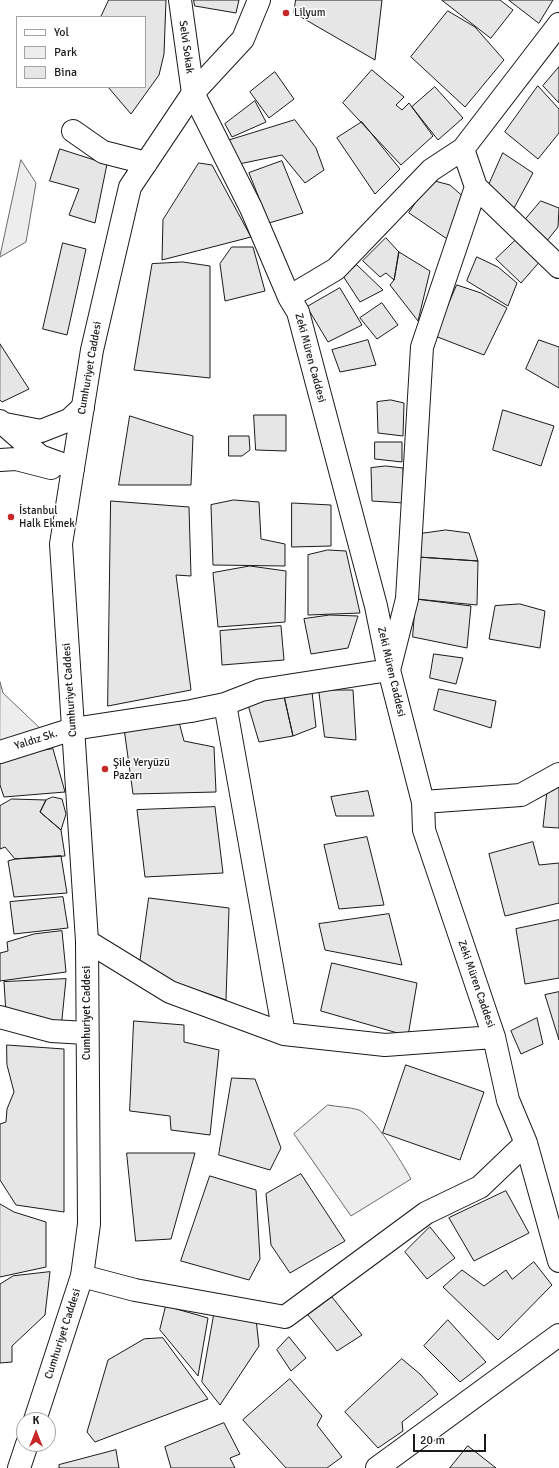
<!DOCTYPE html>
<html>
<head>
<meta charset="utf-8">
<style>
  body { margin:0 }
  #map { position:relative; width:559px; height:1468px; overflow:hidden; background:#fff; font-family:Signika,sans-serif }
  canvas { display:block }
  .legend { position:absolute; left:16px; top:16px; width:130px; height:72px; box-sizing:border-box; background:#fff; border:1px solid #a3a3a3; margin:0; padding:5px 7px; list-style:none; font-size:12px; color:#1a1a1a }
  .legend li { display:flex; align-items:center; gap:8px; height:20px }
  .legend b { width:20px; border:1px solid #a3a3a3 }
  .north { position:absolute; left:16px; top:1412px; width:40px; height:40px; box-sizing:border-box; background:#fff; border:1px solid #a3a3a3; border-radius:50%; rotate:0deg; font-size:11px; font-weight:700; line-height:16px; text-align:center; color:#1a1a1a }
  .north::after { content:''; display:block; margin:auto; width:14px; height:18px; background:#c62828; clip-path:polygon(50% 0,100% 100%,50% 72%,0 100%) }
  .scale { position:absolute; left:413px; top:1434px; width:73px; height:18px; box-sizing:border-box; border:2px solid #1a1a1a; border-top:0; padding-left:5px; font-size:12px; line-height:14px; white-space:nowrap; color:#1a1a1a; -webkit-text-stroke:3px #fff; paint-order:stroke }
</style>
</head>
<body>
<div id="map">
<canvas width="559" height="1468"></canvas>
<ul class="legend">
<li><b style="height:5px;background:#fff"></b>Yol</li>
<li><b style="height:11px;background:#ededed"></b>Park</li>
<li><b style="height:11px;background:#e6e6e6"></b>Bina</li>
</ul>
<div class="north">K</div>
<div class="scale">20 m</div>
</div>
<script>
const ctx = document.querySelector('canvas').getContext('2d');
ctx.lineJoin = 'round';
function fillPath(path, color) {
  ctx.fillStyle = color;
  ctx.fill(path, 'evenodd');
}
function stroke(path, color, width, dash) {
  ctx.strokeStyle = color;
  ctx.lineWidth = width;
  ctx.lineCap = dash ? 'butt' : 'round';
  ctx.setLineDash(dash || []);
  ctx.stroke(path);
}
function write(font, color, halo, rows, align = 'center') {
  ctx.font = font + ' Signika,sans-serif';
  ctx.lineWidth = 3;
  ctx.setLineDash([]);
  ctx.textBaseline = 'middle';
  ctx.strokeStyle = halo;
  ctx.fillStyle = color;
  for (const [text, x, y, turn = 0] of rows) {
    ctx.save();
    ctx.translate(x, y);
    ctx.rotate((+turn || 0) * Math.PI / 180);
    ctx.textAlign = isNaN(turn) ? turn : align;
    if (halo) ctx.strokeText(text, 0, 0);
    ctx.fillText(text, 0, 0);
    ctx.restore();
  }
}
const green = new Path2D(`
  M21,160L36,183L26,242L0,257Z
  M0,682L3,693L43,731L0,745Z
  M328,1105C338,1107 350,1107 359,1110C374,1116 403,1164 411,1179L351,1216L294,1134Z`);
const building = new Path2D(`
  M109,0H166L164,54L159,75L131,114L108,87H145V17H101Z
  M194,0H239L236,13L195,6Z
  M296,0H382L375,60L294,13Z
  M442,0H500L513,10L491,38Z
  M509,0H553L539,23Z
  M448,11L475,27L504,60L465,107L411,57Z
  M559,67V103L543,86Z
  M372,70L404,97L396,105L402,110L409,103L433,136L401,165L343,103Z
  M275,72L294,99L269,118L250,92Z
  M538,86L559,109V133L538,159L505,132Z
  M435,87L463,118L438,140L412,107Z
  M255,101L266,122L232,137L225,124Z
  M295,120L316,148L324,170L305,183L282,155L239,164L227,141Z
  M362,122L400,169L375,194L337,138Z
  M60,149L107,164L95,223L69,215L79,189L50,181Z
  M503,153L533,173L514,208L488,187Z
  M282,161L303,213L269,223L249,173Z
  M199,163L212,165L251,237L162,260L163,220Z
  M431,180L450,185L467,200L450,241L409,213Z
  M541,201L559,208L558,227L546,242L525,220Z
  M519,237L542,259L521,283L496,259Z
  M386,238L399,252L394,280L386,273L380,277L363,261Z
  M63,243L86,249L67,335L43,329Z
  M232,247H253L265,291L225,301L220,264Z
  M399,252L430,271L418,321L390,285L394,280Z
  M477,257L498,267L517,283L508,306L467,281Z
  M183,262L210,266V378L134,370L152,264Z
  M357,265L383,290L360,302L343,276Z
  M457,285L481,293L507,308L484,355L435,336Z
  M340,288L362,325L328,342L307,307Z
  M382,303L398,325L377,339L360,318Z
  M368,340L376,365L340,372L332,350Z
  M539,340L559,347V388L526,369Z
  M0,344L29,389L2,402L0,400Z
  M391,400L404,403L403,436L378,433L377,402Z
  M503,410L554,426L541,466L493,450Z
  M254,415H286V451L256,450Z
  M130,416L193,436L191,485H119Z
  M229,436H249L250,450L242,456H229Z
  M375,442H402V462L375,459Z
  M386,466L403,468L404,503L372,501L371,468Z
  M234,500L259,502L261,539L285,544V566L213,565L211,505Z
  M111,501L189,507L191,576L176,575L191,690L108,706Z
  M292,503L331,505V546L292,547Z
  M446,530L469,533L478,561L418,557L420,534Z
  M328,550L346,551L360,613L308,615V555Z
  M418,557L478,561L477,605L416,599Z
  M250,566L286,571L285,622L218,627L213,573Z
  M416,599L471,606L467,648L413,637Z
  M520,604L545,611L540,648L489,639L495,606Z
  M330,615L358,616L348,648L311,654L304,619Z
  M281,626L284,660L222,665L220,631Z
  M434,654L463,658L456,684L430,678Z
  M439,689L496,701L491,728L434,710Z
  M319,690H353L356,740L325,737Z
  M312,692L316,727L293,736L284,696Z
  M284,696L293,736L259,742L248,705Z
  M178,718L184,741L214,747L216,792L133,794L124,728Z
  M53,749L65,792L4,797L0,785V760L24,753Z
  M559,786V828L543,827L547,791Z
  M368,791L374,816H336L331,797Z
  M53,797L62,799L66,814L61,830L40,812L46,800Z
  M12,799L46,800L40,812L61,830L65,856L15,859L5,847L0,849V806Z
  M215,807L223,873L145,877L137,810Z
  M367,837L384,905L339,909L324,845Z
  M533,842L539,865L559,863V903L505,916L489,854Z
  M61,856L67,893L14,897L8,861L15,859Z
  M63,897L68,928L14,934L10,902Z
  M149,898L229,908L226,1000L139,970Z
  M389,914L402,965L325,950L319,924Z
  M559,920V978L525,984L516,929Z
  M62,931L66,972L0,981V953L8,951L7,942L34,934Z
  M332,963L417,983L408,1036L321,1011Z
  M66,979L61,1029L6,1014L4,982Z
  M559,992V1040L545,995Z
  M537,1018L543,1044L521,1054L511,1031Z
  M134,1021L184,1025V1042L219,1050L210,1135L171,1130L170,1116L130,1111Z
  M7,1045L64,1049V1212L16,1205L0,1180V1124L6,1122L7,1109L14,1092L7,1065Z
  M406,1065L484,1092L460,1160L383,1133Z
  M232,1078L255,1079L281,1148L270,1170L219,1155Z
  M127,1153H195L171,1239L136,1241Z
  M301,1174L345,1241L290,1273L271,1245L266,1194Z
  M210,1176L256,1190L260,1259L249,1280L181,1261Z
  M506,1191L529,1233L474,1261L449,1218Z
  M0,1204L14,1212L46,1222V1267L0,1277Z
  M430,1227L455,1258L427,1279L405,1252Z
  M534,1262L552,1285L498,1340L443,1287L462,1270L484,1286L506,1270L512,1279Z
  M50,1272L45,1315L12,1346V1362L0,1363V1284L13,1276Z
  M332,1297L362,1335L337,1351L308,1315Z
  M166,1306L208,1318L198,1376L160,1330Z
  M214,1315L256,1319L259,1346L220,1405L202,1382Z
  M448,1320L486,1362L460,1382L424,1346Z
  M289,1337L306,1358L291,1371L277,1350Z
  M163,1338L208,1399L95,1442L87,1432L108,1360L144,1339Z
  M402,1359L420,1374L438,1394L402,1422L403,1431L378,1448L345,1412Z
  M290,1379L322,1416L317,1425L342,1457L327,1468H286L243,1420Z
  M224,1423L240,1454L230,1458L235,1468H171L165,1447Z
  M468,1446L496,1468H450Z
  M116,1450L119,1468H59V1465Z`);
const minor = new Path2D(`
  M180,0L193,93L251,208L289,297L298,312L376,606L389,670L423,802L424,830L494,1037L508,1100L526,1143L559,1261
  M73,131L103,152L146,163
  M463,149L559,24
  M289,297L336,269L431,170L463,149L476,187L559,267
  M0,421L40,456L73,468
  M5,424L41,431L69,420L83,407
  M0,460L16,459L51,468
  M225,704L284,1034
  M0,752L73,729L191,711L225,704L261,690L389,670L407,599L422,347L476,187
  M423,802L521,795L559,774
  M87,941L170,992L284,1034L385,1045L494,1037
  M0,1017L51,1031L87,1033
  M82,1276L135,1290L285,1317L426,1213L480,1187L526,1143
  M377,1468L559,1335`);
const major = new Path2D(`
  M35,1420L82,1276L89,1224L87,941L61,544L73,468L92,350L130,187L193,93L243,39L259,0
  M19,1468L27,1444`);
const markers = [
  [286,13,4,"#c62828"],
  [11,517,4,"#c62828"],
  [105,769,4,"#c62828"]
];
const poiNames = [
  ["Lilyum",294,13],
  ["İstanbul",19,511],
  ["Halk Ekmek",19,524],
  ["Şile Yeryüzü",113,763],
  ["Pazarı",113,776]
];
const streetNames = [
  ["Selvi Sokak",186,47,82],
  ["Zeki Müren Caddesi",310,358,75],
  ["Cumhuriyet Caddesi",90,368,-80],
  ["Zeki Müren Caddesi",391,672,77],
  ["Cumhuriyet Caddesi",70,690,-94],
  ["Yaldız Sk.",36,740,-18],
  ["Zeki Müren Caddesi",476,984,71],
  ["Cumhuriyet Caddesi",87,1013,-90],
  ["Cumhuriyet Caddesi",63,1334,-72]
];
fillPath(green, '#ededed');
stroke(green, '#6a6a6a', 1);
fillPath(building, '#e6e6e6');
stroke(building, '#1a1a1a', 1);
stroke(minor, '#1a1a1a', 24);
stroke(major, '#1a1a1a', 24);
stroke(minor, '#fff', 22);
stroke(major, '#fff', 22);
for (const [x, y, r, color] of markers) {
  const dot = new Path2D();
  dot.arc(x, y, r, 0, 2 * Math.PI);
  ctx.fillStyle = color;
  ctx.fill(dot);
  stroke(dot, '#fff', 1.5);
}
write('11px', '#1a1a1a', '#fff', poiNames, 'left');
write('11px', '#1a1a1a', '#fff', streetNames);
</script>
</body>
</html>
